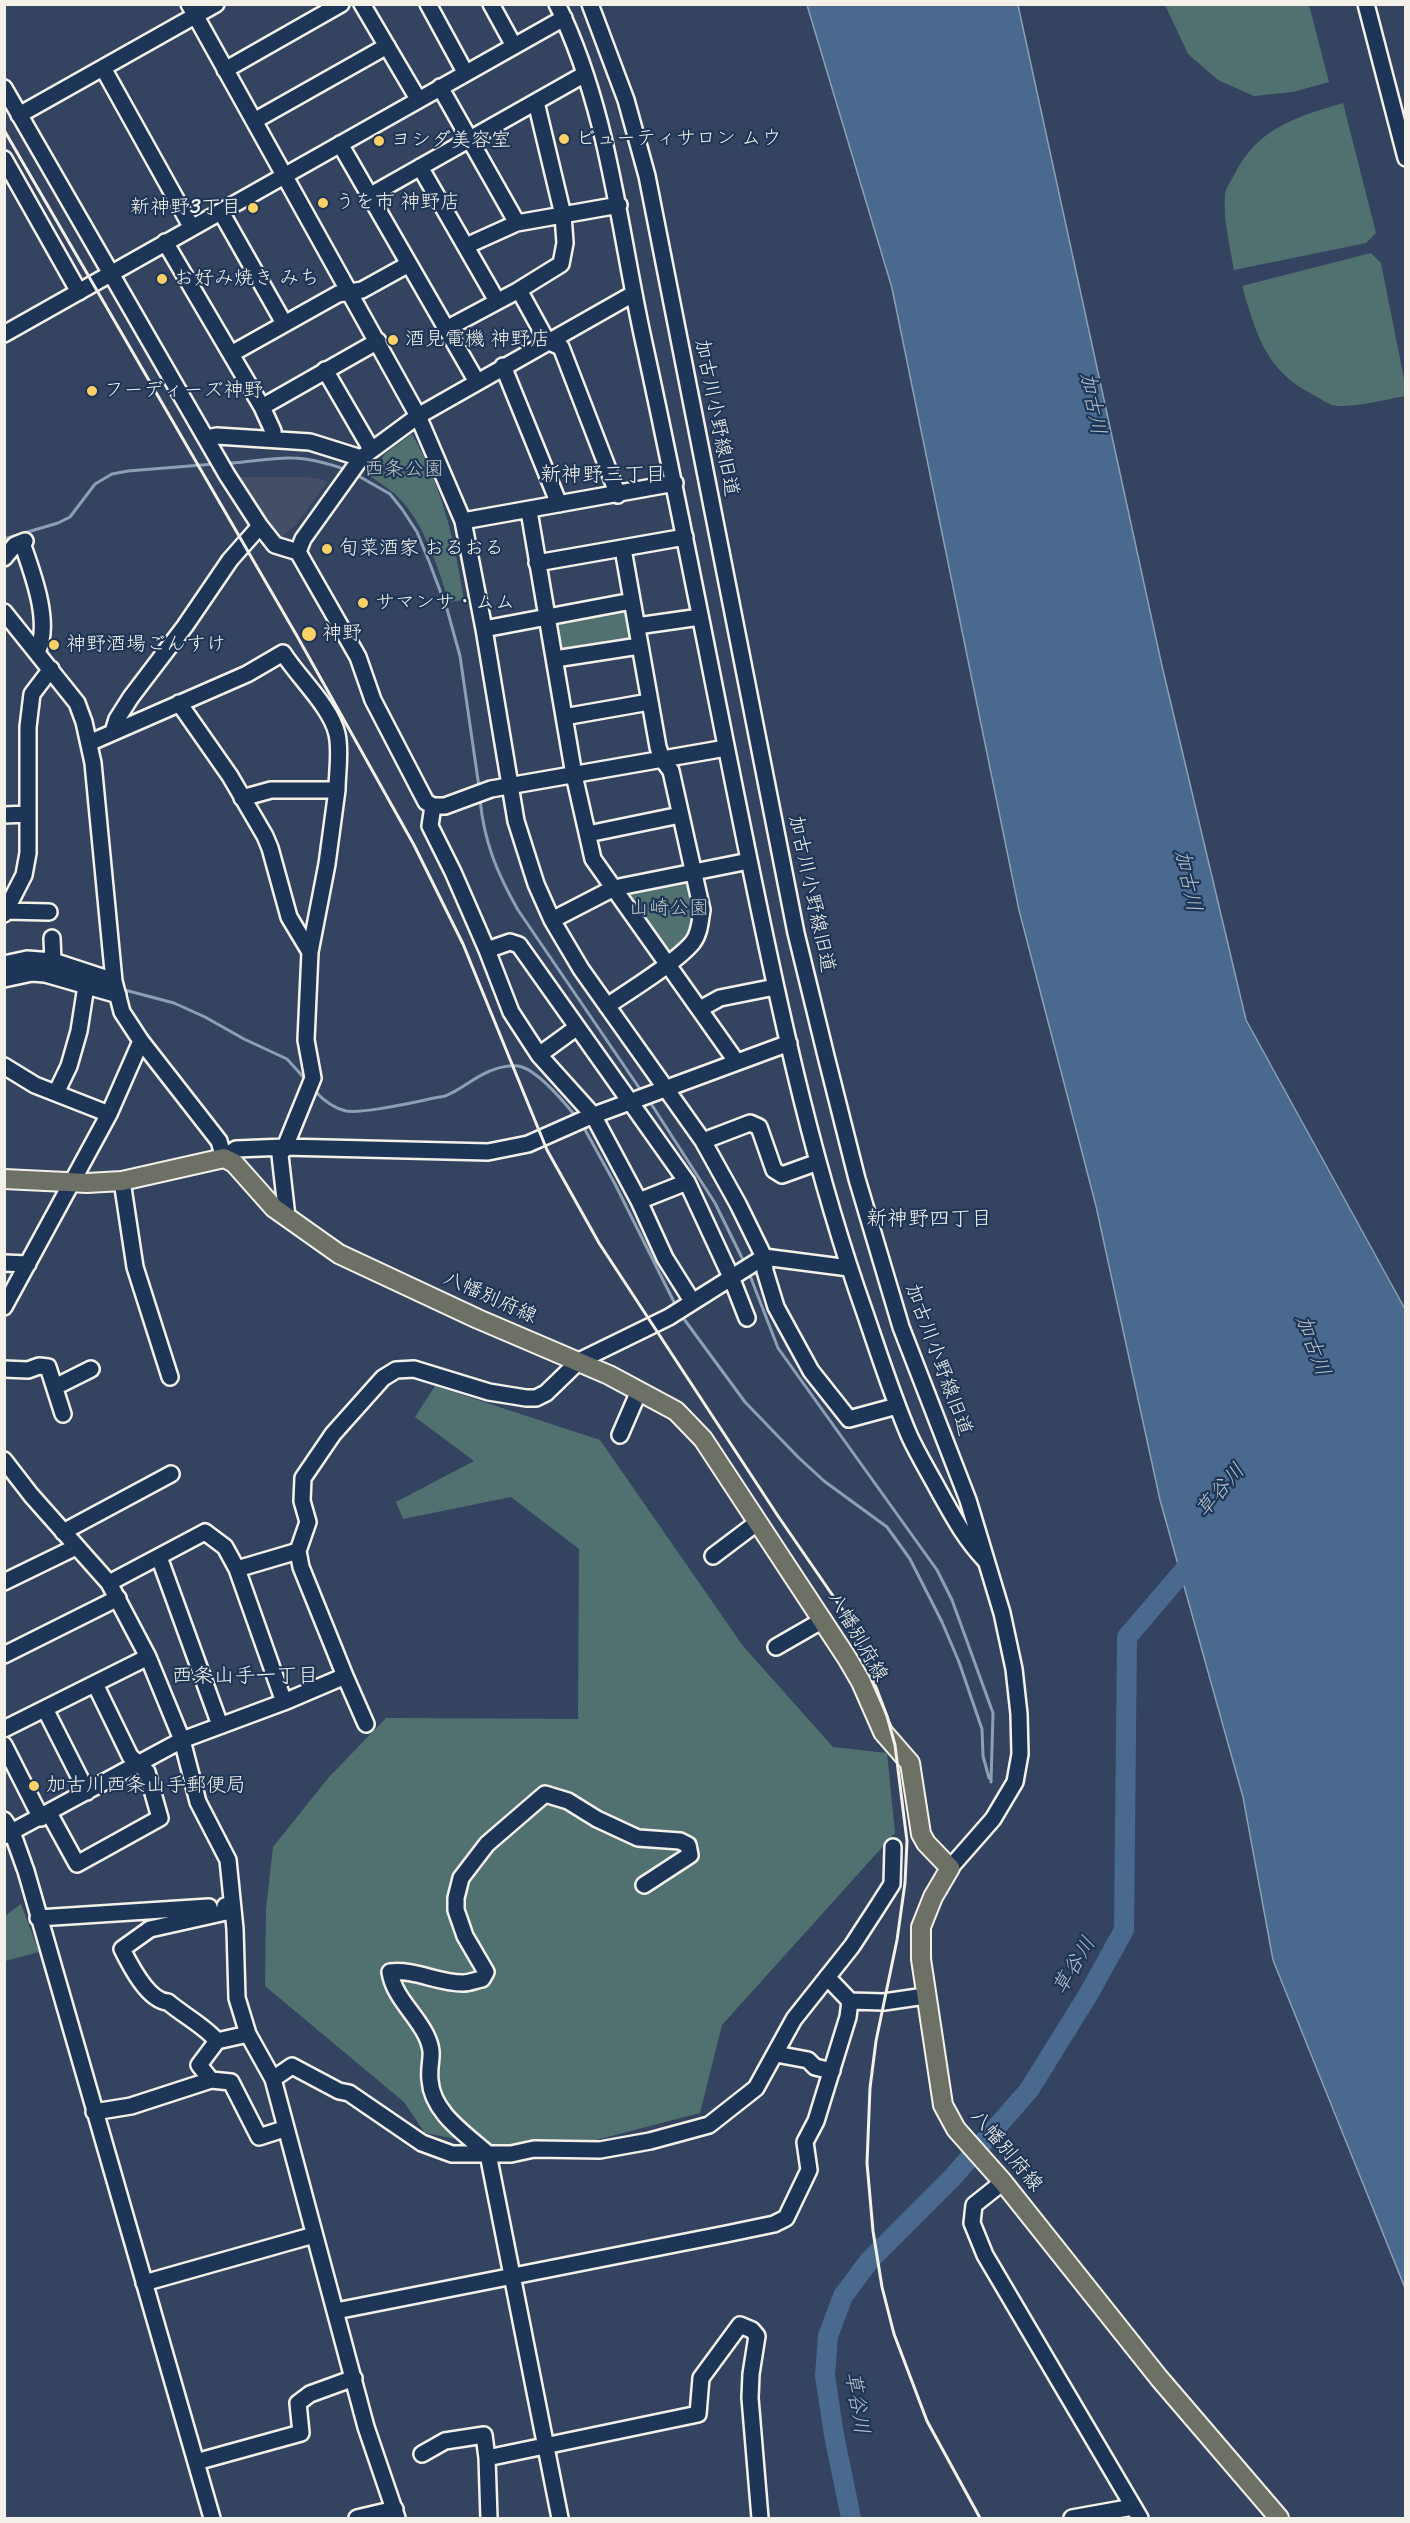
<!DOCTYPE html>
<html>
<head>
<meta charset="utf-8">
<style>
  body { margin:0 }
  #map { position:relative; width:1410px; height:2523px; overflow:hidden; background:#344460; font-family:Sriracha,sans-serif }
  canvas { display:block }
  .frame { position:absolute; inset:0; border:6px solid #f4f1e8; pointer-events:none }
</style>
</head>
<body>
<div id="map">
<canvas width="1410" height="2523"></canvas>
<div class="frame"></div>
</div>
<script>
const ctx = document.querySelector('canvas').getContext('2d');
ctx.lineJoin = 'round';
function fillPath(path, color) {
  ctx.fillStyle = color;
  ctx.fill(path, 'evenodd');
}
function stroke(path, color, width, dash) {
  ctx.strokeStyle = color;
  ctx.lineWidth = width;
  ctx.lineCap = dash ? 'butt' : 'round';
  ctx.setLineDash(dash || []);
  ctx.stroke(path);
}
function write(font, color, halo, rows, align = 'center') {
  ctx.font = font + ' Sriracha,"Klee One",sans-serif';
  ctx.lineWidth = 4.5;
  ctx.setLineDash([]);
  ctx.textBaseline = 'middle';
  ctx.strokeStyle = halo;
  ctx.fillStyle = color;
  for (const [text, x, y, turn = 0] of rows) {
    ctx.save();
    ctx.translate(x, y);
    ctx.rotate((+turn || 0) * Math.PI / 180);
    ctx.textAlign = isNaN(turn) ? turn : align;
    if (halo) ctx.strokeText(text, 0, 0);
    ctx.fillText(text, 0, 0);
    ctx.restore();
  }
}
const built = new Path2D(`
  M239,477H307L328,481L295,526L281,537H276L239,488Z`);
const green = new Path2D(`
  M1165,5H1309L1329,82L1293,92L1254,96L1218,80L1188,54Z
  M1343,103L1376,233L1366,243L1234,270C1230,246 1223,220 1225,196C1225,189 1231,181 1234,175C1259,127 1294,118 1343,103Z
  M1371,253L1381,263L1405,384V396C1388,399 1349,409 1332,405C1326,403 1318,397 1312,394C1265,370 1256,333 1242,286Z
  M412,434C443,489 454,538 464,600L449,602C437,565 424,521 395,494C387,487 377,481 368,475L386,453Z
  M622,609L628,615L633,635L627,645L560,657L555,620Z
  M684,878L693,882L696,928L673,955L664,953L625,896L630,890Z
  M435,1386L600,1440L743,1646L833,1747L887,1753L895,1833L722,2025L700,2113L596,2140L499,2147L425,2133L404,2102L265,1986L266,1909L273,1847L329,1777L386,1718L578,1719L579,1549L511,1497L403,1519L396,1502L474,1461L415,1417Z
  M21,1904L39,1952L5,1961V1916Z`);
const water = new Path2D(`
  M807,5H1018L1162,666L1246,1020L1405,1309V2288L1273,1960L1243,1797L1160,1500L1096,1206L1019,910L892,288Z`);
const stream = new Path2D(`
  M226,463C248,463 270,457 292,458C310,458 330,464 347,470
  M355,474L390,494L402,509L417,532L430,564L447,609L460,656L479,787
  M4,539L58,523L70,517L95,484L112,474L128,471L214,464
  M480,799C484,842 497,873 518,910L642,1092
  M121,989L174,1003L205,1017L244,1039L287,1059L306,1080
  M314,1090C322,1099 333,1108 346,1111C366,1114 422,1100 445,1096C461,1090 474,1077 490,1071C499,1067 513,1064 522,1067C540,1073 565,1103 577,1118
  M648,1099L715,1203L745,1264
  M583,1126L615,1184L676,1306
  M749,1273L778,1348L937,1570L952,1600L993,1713L991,1782
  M681,1315L745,1402L798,1457L824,1481L887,1527L910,1559L942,1622L959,1662L982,1729L983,1756L989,1778`);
const river = new Path2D(`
  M851,2518L834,2435L825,2376L828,2336L843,2296L869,2261L952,2178L1029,2090L1088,1995L1124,1930L1127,1637L1198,1554`);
const minor = new Path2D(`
  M189,4L418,416L463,521L484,629L516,821L536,884L552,920L581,969L703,1141L738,1204L764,1257L765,1271L776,1307L811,1371L849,1419L897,1406
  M362,4L418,99
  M428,4L465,72
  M491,4L514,46
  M557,4C609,110 619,230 644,343C683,521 716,700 753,879C783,1025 815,1172 865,1313C879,1354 892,1395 909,1435C918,1455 930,1474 940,1493C954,1518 965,1539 985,1560
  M590,4L626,100L647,176L796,933L826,1056L857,1179L901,1327L968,1500L1002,1613L1014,1669L1019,1714L1020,1754L1015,1782L993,1819L950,1868
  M1366,4L1406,158
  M103,68L192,228
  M225,70L341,4
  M440,87L517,223
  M4,88L227,475L260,526L275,545L298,552
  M19,115L216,4
  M254,121L387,46
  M340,144L477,382
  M4,159L79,292
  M420,167L497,301
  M371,195L585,74
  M221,212L284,323
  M165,242L262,407L273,431V439
  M466,246L517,223L619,205
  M519,290L547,341L561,347L618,495
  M633,294L418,416L361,458L303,539L298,552L358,657L373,700L426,802L433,806H445L491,789L726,748
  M446,329L519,290L561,264L565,243L563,215L536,102
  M4,334L564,18
  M231,354L338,294L362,290L409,264
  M503,366L559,504
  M325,370L371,449
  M262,407L378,341
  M206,438L217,436L310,442L361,458
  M529,511L574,775L593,859L736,1061
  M463,521L675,483
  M22,543C32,572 52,623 37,652
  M4,558L15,545L25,541
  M537,563L685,537
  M4,612L77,703L84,722L93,763L114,981L122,1012L141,1041L219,1141L224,1158L236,1149L285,1147L488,1152L528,1144L589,1117L789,1043
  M637,626L700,617
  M484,629L632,601
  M555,659L639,646
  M179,703L230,776L265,836L270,848L289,917L310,952
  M564,717L649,702
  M113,732L117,719L131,697L185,626L230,560L260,526
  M89,743L247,674L283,653C298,677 331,707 337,734C341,752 337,773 337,790
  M242,798L271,790H337L327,864L310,952L306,1040L313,1078L285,1147L280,1155L287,1217
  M433,806L430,826L453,872L487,950L511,1012L539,1055L593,1115L639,1201L665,1258L692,1301
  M4,815L28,814
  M588,834L680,815
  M6,911L49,912
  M4,914L24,875L28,853V727L32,694L51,669
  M552,920L614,888L749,861
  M52,938L53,961
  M487,950L510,942L519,945L687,1182L731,1277L747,1318
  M4,964L27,959L53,961L114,981
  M4,979L32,973L45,974L118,995
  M607,1006C629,991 678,961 693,942C700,933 700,921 702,910L671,771L662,759L658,747L623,549
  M700,1009L720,998L775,987
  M539,1055L576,1028
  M4,1066L35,1085L109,1114
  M56,1093L69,1066L79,1031L86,986
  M703,1141L750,1123L759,1127L774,1170L782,1175L818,1162
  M122,1181L135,1267L170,1377
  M639,1201L687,1182
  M4,1263L28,1264
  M4,1307L109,1114L141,1041
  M4,1369L28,1370L39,1366L48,1367L63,1414
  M55,1387L91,1369
  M620,1435L639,1391
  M4,1460L31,1495L109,1583L148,1657L182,1740L198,1802L228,1860L235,1929L237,1998L248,2034L273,2079L366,2427L397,2518
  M63,1532L171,1474
  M713,1556L758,1522
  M159,1557L220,1725
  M4,1582L76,1547
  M109,1583L205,1532L225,1547L237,1569
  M776,1647L823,1620
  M4,1655L118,1598
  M345,1676L366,1724
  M284,1702L237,1569L298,1551
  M45,1709L87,1792
  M4,1729L148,1657
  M4,1745L41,1818
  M49,1813L77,1864L160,1818L147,1772L130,1756L95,1684
  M4,1820L12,1832L26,1871L212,2518
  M4,1836L182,1740L284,1702L345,1676L301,1567L298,1551L308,1522L302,1501L303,1478L333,1434L383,1378L396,1370L414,1369L489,1392L526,1398H536L546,1393L579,1361L669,1317L764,1257L849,1268
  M38,1918L209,1907
  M850,2001L884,2002L925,1996
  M217,2041C206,2027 183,2015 168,2002C148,2001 130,1965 122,1949L150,1929L226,1912L225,1906
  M776,2054L808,2060L815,2067L832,2071
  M273,2079L292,2066L339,2091L349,2093L422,2143L452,2154H511L534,2149L600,2150L650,2141L709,2125L756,2088L794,2019L852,1946L878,1906L892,1884L893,1847
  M211,2080L199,2065L217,2041L248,2034
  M94,2112L131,2106L211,2080L231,2082L259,2137L284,2129
  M1003,2182L974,2205L972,2223L985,2255L1140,2518
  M144,2283L314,2235
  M336,2311L726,2234L774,2224L786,2218L809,2170L805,2142L816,2121L848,2017L850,2001L827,1977
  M422,2454L445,2441L484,2435L487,2458
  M196,2462L301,2433L298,2403L310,2394L354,2378
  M357,2518L395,2509
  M489,2518L487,2458L698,2414L701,2378L740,2325L752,2330L757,2336L751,2374L750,2398L760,2518
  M560,2518L488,2154C466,2134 432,2113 430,2080C428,2060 436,2056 426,2035C415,2013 394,1997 390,1972C415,1969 437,1983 463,1983C469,1983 476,1980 482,1979L486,1972L465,1936L456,1910V1898L461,1878L487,1844L545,1794L568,1801L597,1819L638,1838L680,1841L688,1845L690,1855L644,1885
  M1072,2518L1133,2507`);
const major = new Path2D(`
  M4,1179L87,1183L122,1181L224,1158L234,1163L274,1208L339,1254L478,1319L609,1375L676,1411L703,1439L847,1658L861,1682L883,1732L910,1763L921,1834L926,1843L950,1868L933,1897L921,1927V1959L943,2105L956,2129L1003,2182L1159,2378L1279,2518`);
const rail = new Path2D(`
  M4,130L297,636L414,845L463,944L547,1150L599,1243L778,1516L851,1622L887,1716L895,1745L907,1841L905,1883L897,1940L876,2041L870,2088L867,2163L873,2231L882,2287L894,2334L927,2421L980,2518`);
const markers = [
  [564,139,6,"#ffd166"],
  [379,141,6,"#ffd166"],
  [323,203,6,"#ffd166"],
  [253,208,6,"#ffd166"],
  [162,279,6,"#ffd166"],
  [393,340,6,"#ffd166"],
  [92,391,6,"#ffd166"],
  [327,549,6,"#ffd166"],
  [363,603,6,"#ffd166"],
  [309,634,8,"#ffd166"],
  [54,645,6,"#ffd166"],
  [34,1786,6,"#ffd166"]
];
const poiNames = [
  ["ビューティサロン ムウ",576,139],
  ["ヨシダ美容室",391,141],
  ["うを市 神野店",335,203],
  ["新神野3丁目",241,208,"right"],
  ["お好み焼き みち",174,279],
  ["酒見電機 神野店",405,340],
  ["フーディーズ神野",104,391],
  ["旬菜酒家 おるおる",339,549],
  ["サマンサ・ムム",375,603],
  ["神野",322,634],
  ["神野酒場ごんすけ",66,645],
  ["加古川西条山手郵便局",46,1786]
];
const streetNames = [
  ["加古川小野線旧道",716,418,79],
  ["加古川小野線旧道",811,894,78],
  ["八幡別府線",490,1298,24],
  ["加古川小野線旧道",938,1360,70],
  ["八幡別府線",857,1637,60],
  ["八幡別府線",1006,2151,50]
];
const parkNames = [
  ["西条公園",404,470],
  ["山崎公園",669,909]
];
const waterNames = [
  ["加古川",1092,404,79],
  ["加古川",1187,881,78],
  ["加古川",1312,1346,70],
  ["草谷川",1221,1491,-49],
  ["草谷川",1075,1966,-59],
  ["草谷川",856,2403,81]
];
const neighbourhoodNames = [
  ["新神野三丁目",603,476],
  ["新神野四丁目",929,1220],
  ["西条山手一丁目",245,1677]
];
fillPath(built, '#444f66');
fillPath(green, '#517170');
fillPath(water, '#49698f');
stroke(water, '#8d9fb3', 1.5);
stroke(stream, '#8d9fb3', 3);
stroke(river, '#49698f', 20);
stroke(minor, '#f4f1e8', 20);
stroke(major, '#f4f1e8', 22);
stroke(minor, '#1d3557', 15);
stroke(major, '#6c7065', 18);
stroke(rail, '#f4f1e8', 3);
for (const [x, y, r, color] of markers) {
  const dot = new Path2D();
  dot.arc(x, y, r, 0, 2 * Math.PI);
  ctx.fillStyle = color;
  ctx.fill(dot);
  stroke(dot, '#1d3557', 2);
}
write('20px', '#f4f1e8', '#1d3557', poiNames, 'left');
write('20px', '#f4f1e8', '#1d3557', streetNames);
write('20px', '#bbc4be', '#1d3557', parkNames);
write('italic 21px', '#b8c1c9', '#1d3557', waterNames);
write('21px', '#f4f1e8', '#1d3557', neighbourhoodNames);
</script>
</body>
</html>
